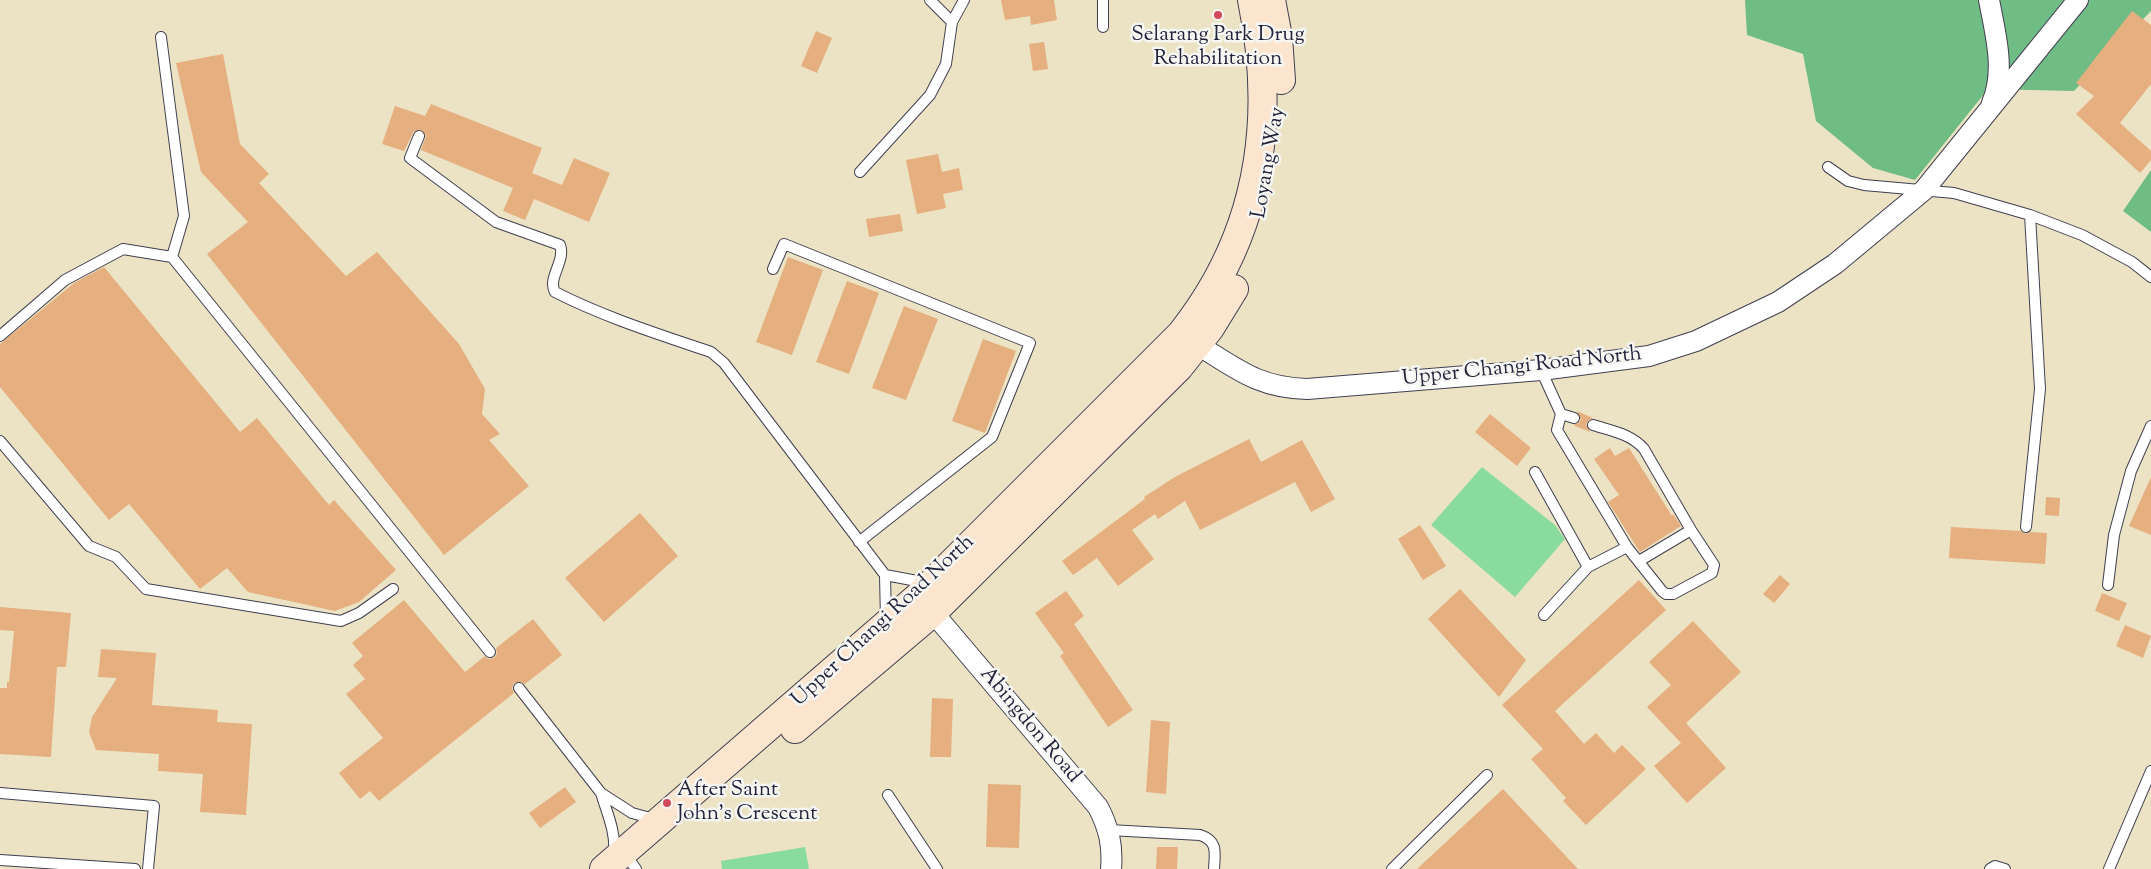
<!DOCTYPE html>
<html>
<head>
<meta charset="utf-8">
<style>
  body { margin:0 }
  canvas { display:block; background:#ebe3c4 }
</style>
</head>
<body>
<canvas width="2151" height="869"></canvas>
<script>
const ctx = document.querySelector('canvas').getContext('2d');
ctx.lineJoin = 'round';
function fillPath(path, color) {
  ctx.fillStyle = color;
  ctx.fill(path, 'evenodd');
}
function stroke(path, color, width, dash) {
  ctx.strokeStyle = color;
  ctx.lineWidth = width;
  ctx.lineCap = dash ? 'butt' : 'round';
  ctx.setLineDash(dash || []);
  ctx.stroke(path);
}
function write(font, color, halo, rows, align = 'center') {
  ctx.font = font + ' "Sorts Mill Goudy",serif';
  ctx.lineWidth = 5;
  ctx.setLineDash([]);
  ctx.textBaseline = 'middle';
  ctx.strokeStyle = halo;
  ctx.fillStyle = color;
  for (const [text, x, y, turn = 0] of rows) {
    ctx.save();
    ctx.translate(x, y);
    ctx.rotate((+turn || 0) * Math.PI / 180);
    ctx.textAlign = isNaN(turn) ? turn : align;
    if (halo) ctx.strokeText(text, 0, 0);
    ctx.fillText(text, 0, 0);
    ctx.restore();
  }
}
const green = new Path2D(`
  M1482,467L1555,525L1565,539L1515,597L1431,525Z
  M805,847L809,869H722L721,861Z`);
const forest = new Path2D(`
  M1745,0H2151V11L2074,91L1988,89L1915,180L1873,168L1816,121L1803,54L1747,35Z
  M2151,170V232L2123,211Z`);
const building = new Path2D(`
  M1001,0H1054L1057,20L1031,25L1030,16L1005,20Z
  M2132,11L2151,25V84L2120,123L2151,151V160L2140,173L2076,114L2094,96L2076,83Z
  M816,31L832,38L817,73L801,66Z
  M1044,42L1048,69L1033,71L1029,44Z
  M223,54L240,144L269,174L259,183L346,276L377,252L459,344L485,389L482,414L500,434L489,440L529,486L444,555L207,254L248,222L201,172L176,63Z
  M431,104L542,148L532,173L562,185L574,158L610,173L589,222L534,199L525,220L503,211L513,188L421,150L426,136L421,130L414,131L404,151L382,144L395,106L425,116Z
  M938,154L942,172L959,168L963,190L943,194L946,208L917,214L906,160Z
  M900,214L903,231L869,237L866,219Z
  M788,257L823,270L792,355L756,342Z
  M104,267L240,432L257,418L329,505L334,500L396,570L359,602L335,611L248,592L227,568L200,589L129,504L109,520L0,387V344L74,283Z
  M847,281L879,293L849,374L816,362Z
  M904,306L938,319L906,400L872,388Z
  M983,339L1016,351L985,433L952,421Z
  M1577,411L1593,418L1589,420L1586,424L1590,432L1573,425L1578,423L1581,420Z
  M1490,414L1531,448L1517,466L1475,432Z
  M1249,439L1261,462L1302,440L1335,499L1311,512L1295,482L1200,530L1185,501L1158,519L1155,514L1132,530L1154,559L1118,586L1097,558L1073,575L1062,561L1145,499L1144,497L1175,477Z
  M1610,448L1615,456L1629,448L1672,516L1673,514L1681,526L1640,552L1608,502L1619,495L1594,459Z
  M2151,477V535L2129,526Z
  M2046,497L2060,498L2059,516L2045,515Z
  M640,513L678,556L604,622L565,578Z
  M1420,525L1446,566L1423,580L1398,539Z
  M1951,527L2021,531L2026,534L2030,532L2047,533L2045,564L1949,558Z
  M1780,575L1790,584L1774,603L1763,594Z
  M1639,580L1666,610L1555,711L1584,744L1596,733L1614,753L1622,745L1646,769L1586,825L1563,801L1566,798L1531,759L1543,749L1502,705Z
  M1460,589L1526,660L1499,697L1428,619Z
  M1066,591L1084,616L1074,624L1133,710L1108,727L1060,656L1064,653L1035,613Z
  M2102,593L2127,603L2119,621L2095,611Z
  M404,600L465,672L485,656L488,659L494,658L497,654L496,648L533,619L562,655L525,684L521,682L514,683L512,688L514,693L379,801L370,791L360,799L339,773L383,738L346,694L365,679L353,665L363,656L352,643Z
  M0,607L71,613L66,667H57L51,757L0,754V688H7V682H9L14,631L0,630Z
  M1693,621L1741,672L1686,723L1726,768L1687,803L1654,766L1681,743L1647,707L1671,685L1649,662Z
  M2125,625L2151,636L2143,658L2116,646Z
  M101,649L156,653L152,705L218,710L217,722L252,724L246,815L200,812L203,774L158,771L159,754L96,750L89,732L92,717L117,678L98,677Z
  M932,698L953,699L951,757H930Z
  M1151,720L1170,722L1166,794L1146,792Z
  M988,784L1021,785L1019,848L986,847Z
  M565,787L576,802L540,828L529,813Z
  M1503,789L1578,869H1417Z
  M1157,847H1178L1177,869H1156Z`);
const lane = new Path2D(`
  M930,0L952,22
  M1103,0V27
  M161,37L184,216L172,257
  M419,136L410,158L496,222L560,245C566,261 547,278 555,292C604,317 658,334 711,352L724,363L885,575L886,621
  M1828,167L1848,181L1864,185L1954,193L2030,215L2082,235L2132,262L2151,277
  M860,172L930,95L946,64L952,22L964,0
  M773,269L784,244L1030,343L992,437L859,542
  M0,336L65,280L123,249L172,257L490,652
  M1541,370L1561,414
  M1574,418L1561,414L1557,430L1627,547L1662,591L1666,594H1673L1712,573L1714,565L1691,530L1644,449C1631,434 1612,431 1593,425
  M0,441L89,546L116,557L146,589L341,621L359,613L393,589
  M1535,472L1588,567
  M2026,527L2040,389L2030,215
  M1639,561L1691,530
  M885,575L928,583
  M2108,585L2114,535L2131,471L2151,426
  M1544,615L1588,567L1627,547
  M519,688L601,793
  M0,793L154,806L148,869
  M888,795L937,869
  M1109,830L1200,835C1218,841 1215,852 1214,869
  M614,853C616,832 607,813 601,793L632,813L654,819
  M625,854L636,869
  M0,860L135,869
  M1392,869L1487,775
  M1990,869L1995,866L2005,869
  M2109,869L2151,771`);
const street = new Path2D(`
  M1989,0C1995,32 2006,71 1992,103
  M1198,345C1237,369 1259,388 1307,389L1541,370L1649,356L1696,341L1778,302L1835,264L1924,190L2078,0
  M924,602L1098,807C1109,828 1113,846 1111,869`);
const secondary = new Path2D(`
  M1271,0L1278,37L1281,80
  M795,729L933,612L1179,367L1210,328L1234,289
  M604,869L919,596L1181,334C1260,235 1277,122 1252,0`);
const markers = [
  [1218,15,5,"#d1495b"],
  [667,803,5,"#d1495b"]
];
const poiNames = [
  ["Selarang Park Drug",1218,36],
  ["Rehabilitation",1218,60],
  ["After Saint",677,791,"left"],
  ["John's Crescent",677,815,"left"]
];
const streetNames = [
  ["Loyang Way",1270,163,-80],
  ["Upper Changi Road North",1522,368,-6],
  ["Upper Changi Road North",884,622,-43],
  ["Abingdon Road",1029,726,50]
];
fillPath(green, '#8adc9c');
fillPath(forest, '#6fbc84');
fillPath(building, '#e6af7f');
stroke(lane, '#403f50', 12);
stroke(street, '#403f50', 22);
stroke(secondary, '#403f50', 30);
stroke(lane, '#fff', 10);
stroke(street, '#fff', 20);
stroke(secondary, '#fce5cf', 28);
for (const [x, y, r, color] of markers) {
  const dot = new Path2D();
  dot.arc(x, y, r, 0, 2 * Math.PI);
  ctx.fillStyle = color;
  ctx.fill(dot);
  stroke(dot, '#f6f6f2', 2);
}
write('21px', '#22223b', '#f6f6f2', poiNames);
write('21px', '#22223b', '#f6f6f2', streetNames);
</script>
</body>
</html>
